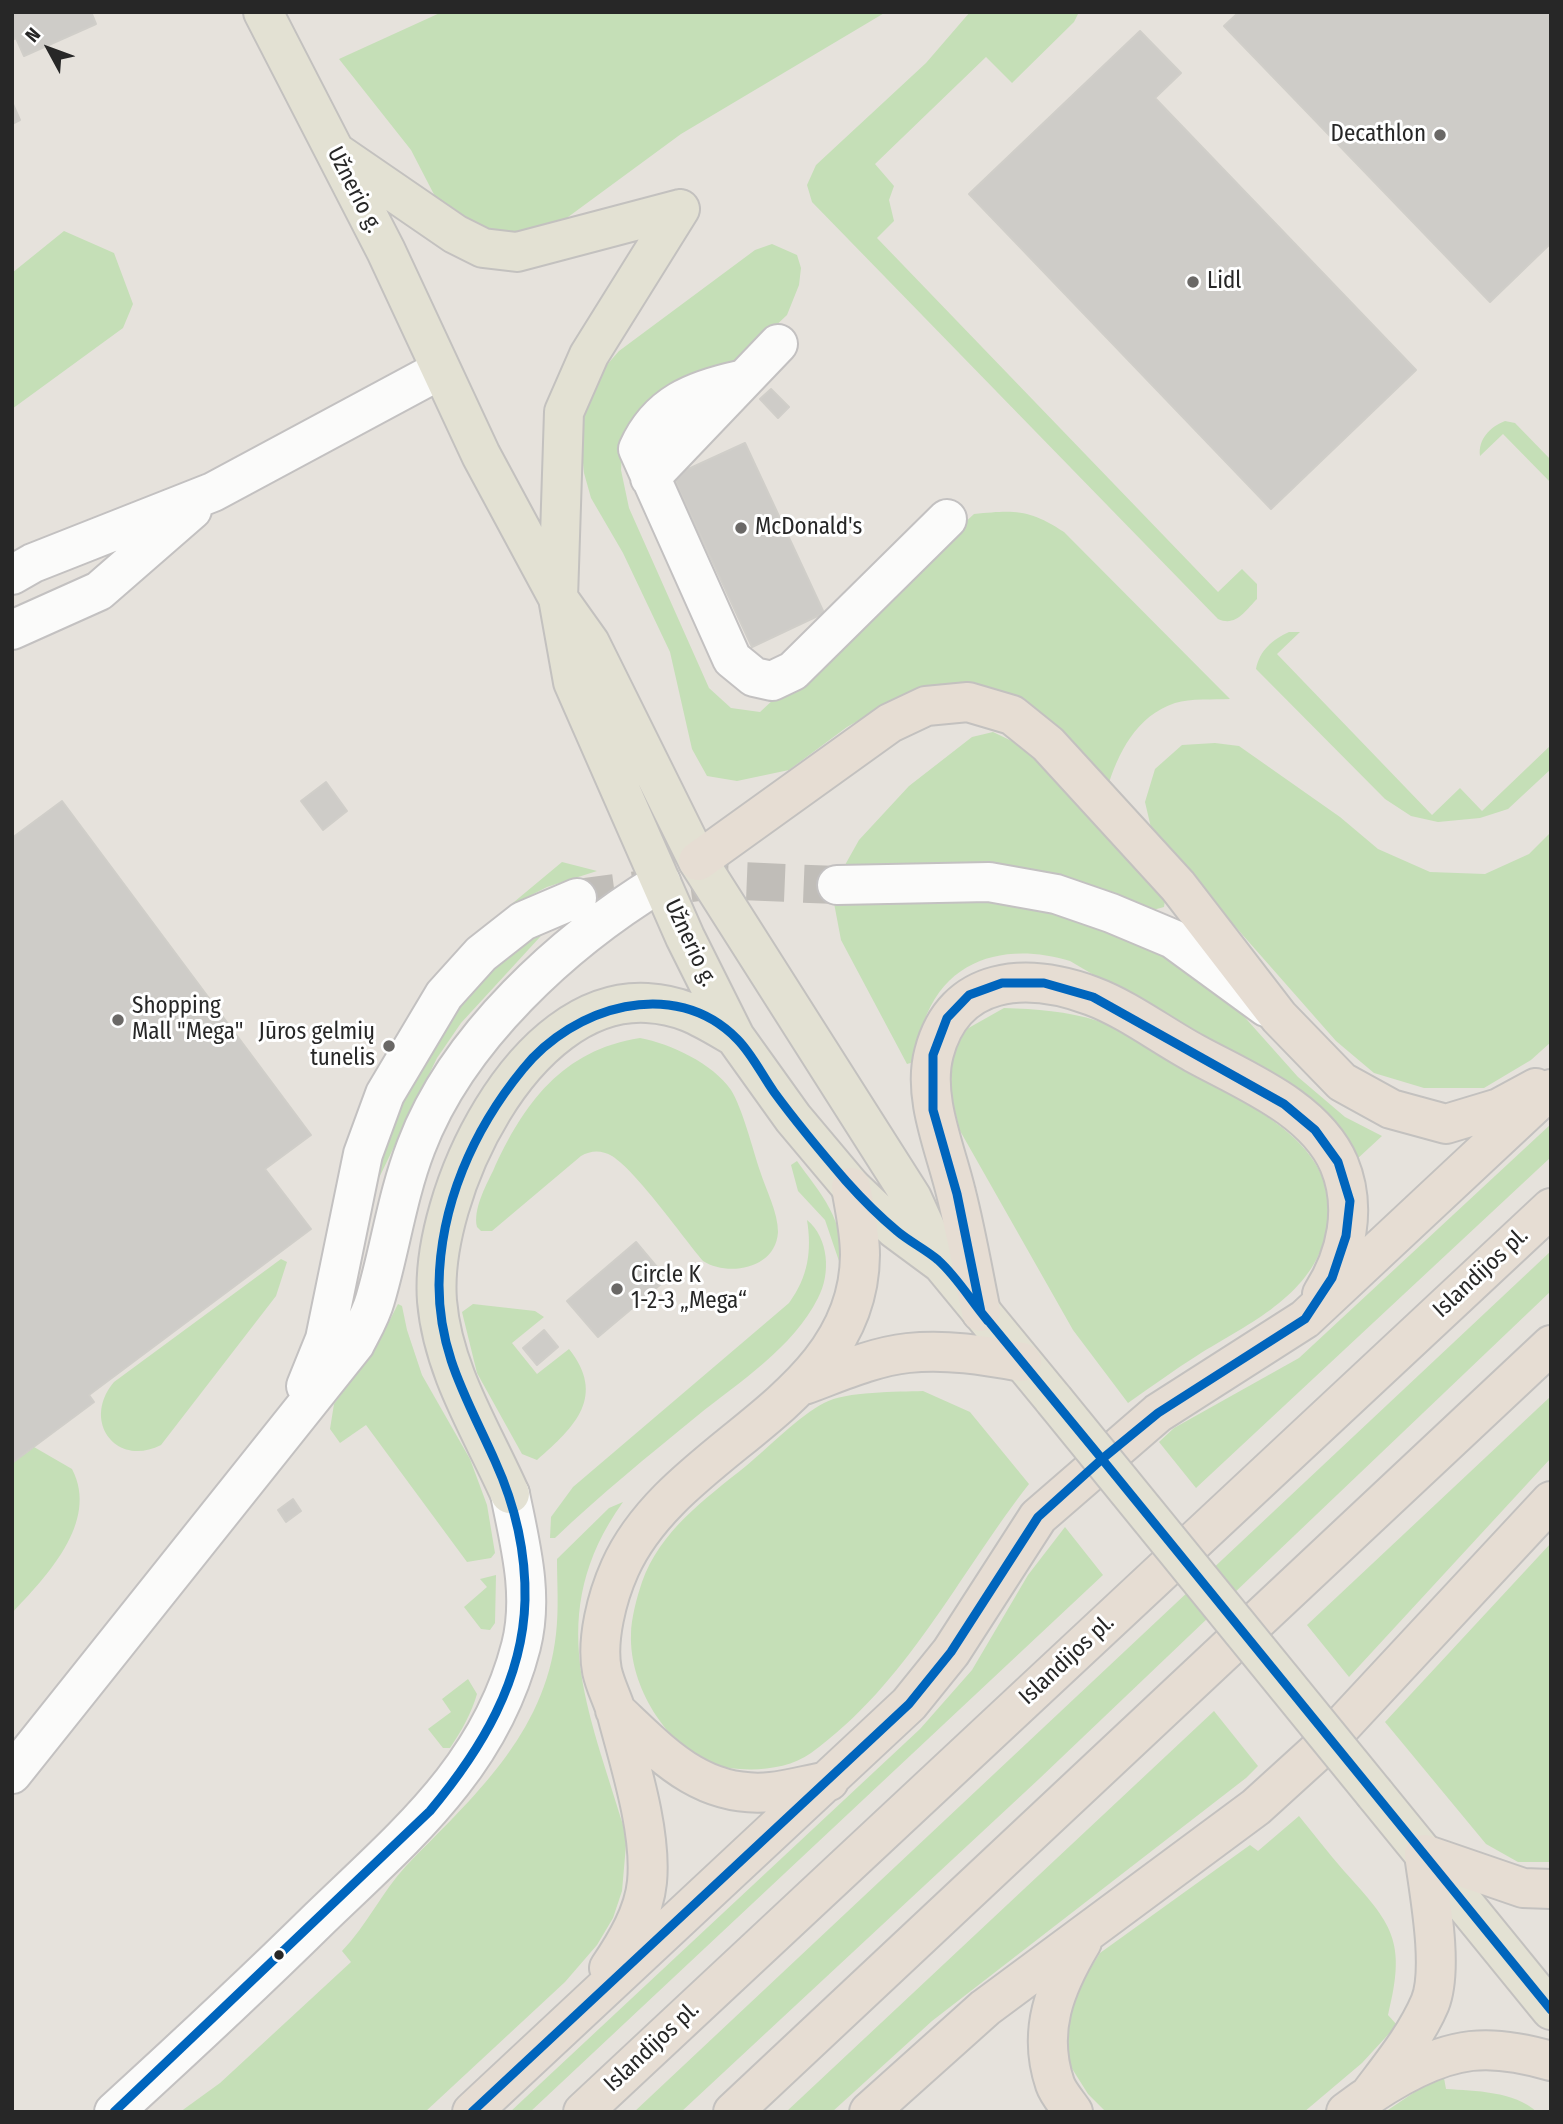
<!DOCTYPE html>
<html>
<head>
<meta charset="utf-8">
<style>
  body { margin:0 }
  #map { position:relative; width:1563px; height:2124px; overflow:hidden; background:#e6e2dc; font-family:"Fira Sans Condensed",sans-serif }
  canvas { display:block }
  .frame { position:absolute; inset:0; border:14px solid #272727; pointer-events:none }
  .north { position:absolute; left:14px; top:14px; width:70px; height:70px; -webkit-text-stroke:5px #fff; paint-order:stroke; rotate:311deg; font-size:19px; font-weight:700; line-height:28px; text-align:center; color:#272727 }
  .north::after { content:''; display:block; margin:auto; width:24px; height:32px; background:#272727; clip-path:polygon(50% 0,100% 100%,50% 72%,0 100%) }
</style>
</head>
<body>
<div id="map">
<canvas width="1563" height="2124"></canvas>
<div class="frame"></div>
<div class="north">N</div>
</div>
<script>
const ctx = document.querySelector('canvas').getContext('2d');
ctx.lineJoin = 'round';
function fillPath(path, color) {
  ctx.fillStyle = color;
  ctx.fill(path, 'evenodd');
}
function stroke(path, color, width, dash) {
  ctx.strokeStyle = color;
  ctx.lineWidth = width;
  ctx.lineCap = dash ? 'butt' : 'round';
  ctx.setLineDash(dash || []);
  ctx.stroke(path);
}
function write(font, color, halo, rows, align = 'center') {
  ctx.font = font + ' "Fira Sans Condensed",sans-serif';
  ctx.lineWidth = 6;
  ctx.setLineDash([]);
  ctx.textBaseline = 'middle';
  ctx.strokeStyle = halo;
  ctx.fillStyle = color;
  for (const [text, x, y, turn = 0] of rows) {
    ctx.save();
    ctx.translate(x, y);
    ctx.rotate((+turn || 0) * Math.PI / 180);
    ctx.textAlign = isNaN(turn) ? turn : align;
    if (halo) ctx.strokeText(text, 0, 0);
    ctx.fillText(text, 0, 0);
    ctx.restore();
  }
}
const green = new Path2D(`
  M442,12H886L681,134L549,231L510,242L441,208L411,150L339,59Z
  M970,12H1079L1074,22L1012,83L986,57L875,164L894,186L889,200L894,221L877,238L1218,592L1242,569L1257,584V599C1245,611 1236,627 1218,619L812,202L807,185L816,165L926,63Z
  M64,231L114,253L133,304L123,328L12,409V273Z
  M772,244L797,255L801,268L799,285L787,315L734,365L622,452L621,470L629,508L709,688L731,708L760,712L974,514C1015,510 1029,509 1064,532L1230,699C1213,700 1191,698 1175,703C1136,716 1118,753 1107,789L1059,736L884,706L847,727L789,770L737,781L707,776L692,749L670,652L623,553L591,498L584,473L580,434L585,403L598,375L619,351L755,250Z
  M1505,421L1515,423L1551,460V483L1503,434L1480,456C1478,439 1490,427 1505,421Z
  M1289,632H1300L1277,654L1432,815L1460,788L1482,811L1551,745V769L1508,809L1480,818L1438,822L1411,816L1385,799L1256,669C1260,650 1272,640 1289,632Z
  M993,732L1018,744L1044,768L1165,900L1164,907L1153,910L1091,885L1020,868L845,865L859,840L909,786L972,737Z
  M1215,743L1239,746L1340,817L1378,849L1430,872L1485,874L1529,854L1551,832V1042L1531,1060L1484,1088H1424L1374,1073L1336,1041L1152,832L1145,802L1155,769L1182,745Z
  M562,862L597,871L547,887L508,907Z
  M994,899L1105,922L1192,966L1224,994L1298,1077L1345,1117L1382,1136L1356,1160L1288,1089L1070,961C1013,944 953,954 927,1014C920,1029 917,1046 914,1062L907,1064L841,940L834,903Z
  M551,925L461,1023L437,1058L377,1182C390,1099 449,999 515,947C526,939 539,932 551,925Z
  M1004,1008C1036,1009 1067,1011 1098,1021C1127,1031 1155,1053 1182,1068C1248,1105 1356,1148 1323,1244C1304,1300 1244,1326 1198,1355C1174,1370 1151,1387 1128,1403L1073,1330L959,1129L949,1086L951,1060L965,1030Z
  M640,1038C671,1044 712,1063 731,1090C742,1107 753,1150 760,1171C766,1190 778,1212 778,1232C776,1269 728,1277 703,1261C682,1236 636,1171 612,1156C602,1150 591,1150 581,1156L492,1231H481L477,1227C473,1210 485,1187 493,1171C523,1104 562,1050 640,1038Z
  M1551,1124V1157L1196,1488L1159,1442L1174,1428L1299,1358Z
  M797,1161C820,1193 847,1222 840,1264L825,1220L798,1191L791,1165Z
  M807,1220C829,1238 831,1274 818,1298C793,1348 739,1382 697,1416C648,1456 600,1495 555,1538H550L551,1517L573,1487L789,1303C808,1277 812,1251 807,1220Z
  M1551,1251V1291L1039,1779L681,2112H634Z
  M281,1259L287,1262L276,1296L161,1445C116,1468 81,1421 114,1382Z
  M398,1304L402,1306L407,1330L422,1375L470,1459L487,1505L495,1553L491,1558L467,1562L366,1425L340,1443L330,1429L334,1404L376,1347Z
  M473,1304L535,1311L544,1317L512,1343L537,1374L569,1349C606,1396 576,1426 537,1460L522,1454L477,1373L462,1312Z
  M923,1391L970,1412L1029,1484C958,1575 907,1684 811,1753C792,1767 762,1771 740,1769C732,1768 722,1768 714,1765C666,1746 629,1686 631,1634C631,1619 637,1597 642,1582C660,1531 705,1499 746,1466C768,1448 800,1415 824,1403C846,1391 898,1392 923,1391Z
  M1551,1396V1458L1349,1677L1307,1625Z
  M34,1447L72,1469C100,1522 45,1578 12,1613V1463Z
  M623,1502C542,1615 589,1710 624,1828L626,1845L622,1891L613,1918L597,1945L565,1982L425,2112H180L220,2083L351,1962L342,1951C367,1925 382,1892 406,1866C472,1798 545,1735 556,1634C559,1609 557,1584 557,1559L609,1508Z
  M1065,1527L1103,1575L530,2112H510L920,1729L972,1670L1028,1575Z
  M1551,1543V1862H1518L1486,1844L1385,1722Z
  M496,1575L495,1623L490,1630L481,1629L464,1607L487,1587L480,1579Z
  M468,1679L477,1694C472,1712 461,1732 450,1748H443L428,1729L451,1712L442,1699Z
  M1214,1711L1258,1766L1246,1778L932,2021L832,2112H786Z
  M1299,1816C1314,1834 1328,1853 1344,1871C1392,1924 1407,1940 1388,2015L1397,2025L1362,2063L1304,2112H1106L1088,2094L1066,2059L1068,2027L1078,1988L1100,1953L1250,1845L1258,1851Z
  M1444,2078L1446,2089C1475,2091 1514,2091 1537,2112H1385L1428,2083Z`);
const building = new Path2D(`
  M12,12H91L96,24L24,56L16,38L12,40Z
  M1239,12H1551V243L1490,302L1224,26Z
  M1140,31L1181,73L1155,98L1416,370L1271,509L969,194Z
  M12,102L20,120L12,124Z
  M771,389L789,407L778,418L760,399Z
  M745,443L824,613L752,647L673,476Z
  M326,782L347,811L323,830L301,801Z
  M62,801L311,1135L265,1169L311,1229L89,1395L94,1402L12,1463V838Z
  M636,1242L667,1279L598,1337L567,1301Z
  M544,1330L558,1347L537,1365L523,1348Z
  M293,1499L301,1511L286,1522L278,1510Z`);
const minorTunnel = new Path2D(`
  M577,898L714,880L837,885`);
const minor = new Path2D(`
  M740,380C694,390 658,404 638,449L732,659L754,677L772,681L793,671L947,519
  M650,478L778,344
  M12,575L33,563L213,492L440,370
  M12,630L99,591L192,510
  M837,885L989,882L1056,894L1111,913L1173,939L1266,1007
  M306,1386L325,1339L363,1154L385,1094L444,995L481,954L523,921L577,898
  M12,1774L355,1344C362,1330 371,1315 375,1300C390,1250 397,1196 416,1147C457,1038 564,941 661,882
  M114,2112C183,2049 252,1985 319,1919C405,1836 490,1767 521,1646C534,1595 520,1544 510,1494`);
const major = new Path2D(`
  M263,12L386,251L481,455L558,598L590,643L698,861L912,1198L942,1264L1054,1400
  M337,153L455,234L483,248L517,252L680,209
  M680,209L589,355L564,412L558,598L573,682L685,937L735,1037L793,1118L851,1187L895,1229L941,1263
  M510,1494C482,1431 443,1371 437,1301C429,1196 523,996 647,1003C684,1005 704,1019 735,1037
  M1375,1794L1551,2010`);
const highway = new Path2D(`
  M698,861L890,723L926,706L968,702L1012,715L1048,744L1178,886L1279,1017L1342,1082L1391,1109L1446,1124L1499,1108L1536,1088
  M981,1312C973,1273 966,1232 956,1193C946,1150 922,1097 934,1053C954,975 1027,972 1092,996C1127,1009 1161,1035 1194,1053C1243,1080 1315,1108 1339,1164C1357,1207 1347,1255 1322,1294
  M804,1385C837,1373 872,1357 908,1353C946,1349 984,1355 1022,1362
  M615,1710C661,1753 701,1799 771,1792C790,1790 810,1784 829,1781
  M609,1968C626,1943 644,1913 647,1882C652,1831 629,1761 616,1711C612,1698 605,1685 602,1671C596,1640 607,1597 620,1568C675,1445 859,1404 860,1255C860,1232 855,1210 851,1187
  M1371,2093C1392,2065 1416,2036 1430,2003C1444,1968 1429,1892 1424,1854L1523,1888L1551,1889
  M472,2112L909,1704L951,1652L1038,1517L1158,1413L1305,1319L1551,1089
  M583,2112L1551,1208
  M733,2112L1551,1345
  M869,2112L985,2008L1256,1807L1322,1747L1551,1501
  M1073,2112C1067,2103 1058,2093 1055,2084C1037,2031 1055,1987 1082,1942
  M1346,2112C1381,2086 1427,2056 1471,2051C1496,2048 1527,2054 1551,2061`);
const majorBridge = new Path2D(`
  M1054,1400L1375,1794`);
const bus1 = new Path2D(`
  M1002,983H1044L1093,997L1284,1104L1315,1130L1338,1162L1350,1201L1346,1236L1332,1278L1305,1319L1158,1413L1102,1459L981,1312L957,1194L933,1110V1055L947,1018L969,995Z
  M1102,1459L1551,2010
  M114,2112L430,1811C481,1750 523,1681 525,1600C526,1551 515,1505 495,1461C468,1400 439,1355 439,1285C440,1205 473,1130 523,1069C573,1007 674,975 737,1039C752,1054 762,1075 774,1092C796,1122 821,1152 846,1181C862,1199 879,1216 897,1231C910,1242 925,1249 938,1260C958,1278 971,1301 988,1321
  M472,2112L909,1704L951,1652L1038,1517L1102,1459`);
const markers = [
  [1440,135,7,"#6a6866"],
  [1193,282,7,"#6a6866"],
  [741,528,7,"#6a6866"],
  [118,1020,7,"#6a6866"],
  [389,1046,7,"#6a6866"],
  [617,1289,7,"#6a6866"],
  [279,1955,6,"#272727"]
];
const poiNames = [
  ["Decathlon",1426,135,"right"],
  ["Lidl",1207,282],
  ["McDonald's",755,528],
  ["Shopping",132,1007],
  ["Mall \"Mega\"",132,1033],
  ["Jūros gelmių",375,1033,"right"],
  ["tunelis",375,1059,"right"],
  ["Circle K",631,1276],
  ["1-2-3 „Mega“",631,1302]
];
const streetNames = [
  ["Užnerio g.",354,190,63],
  ["Užnerio g.",690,943,65],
  ["Islandijos pl.",1481,1273,-43],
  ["Islandijos pl.",1067,1660,-43],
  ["Islandijos pl.",652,2047,-43]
];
fillPath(green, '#c5dfb7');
fillPath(building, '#ceccc8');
stroke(building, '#d0cec9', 2);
stroke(minorTunnel, '#c0bdb8', 38, [38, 19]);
stroke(minor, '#c3c1c1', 42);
stroke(major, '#c3c1bf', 42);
stroke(highway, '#c3c1bf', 42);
stroke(minor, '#fbfbfa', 38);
stroke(major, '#e3e1d3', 38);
stroke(highway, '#e6ddd3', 38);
stroke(majorBridge, '#c3c1bf', 42, []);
stroke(majorBridge, '#e3e1d3', 38);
stroke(bus1, '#0065bd', 9);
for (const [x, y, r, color] of markers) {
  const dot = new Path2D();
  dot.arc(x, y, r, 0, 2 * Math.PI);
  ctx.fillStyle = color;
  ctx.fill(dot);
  stroke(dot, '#fff', 2.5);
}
write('23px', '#272727', '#fff', poiNames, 'left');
write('23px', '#272727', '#fff', streetNames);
</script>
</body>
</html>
